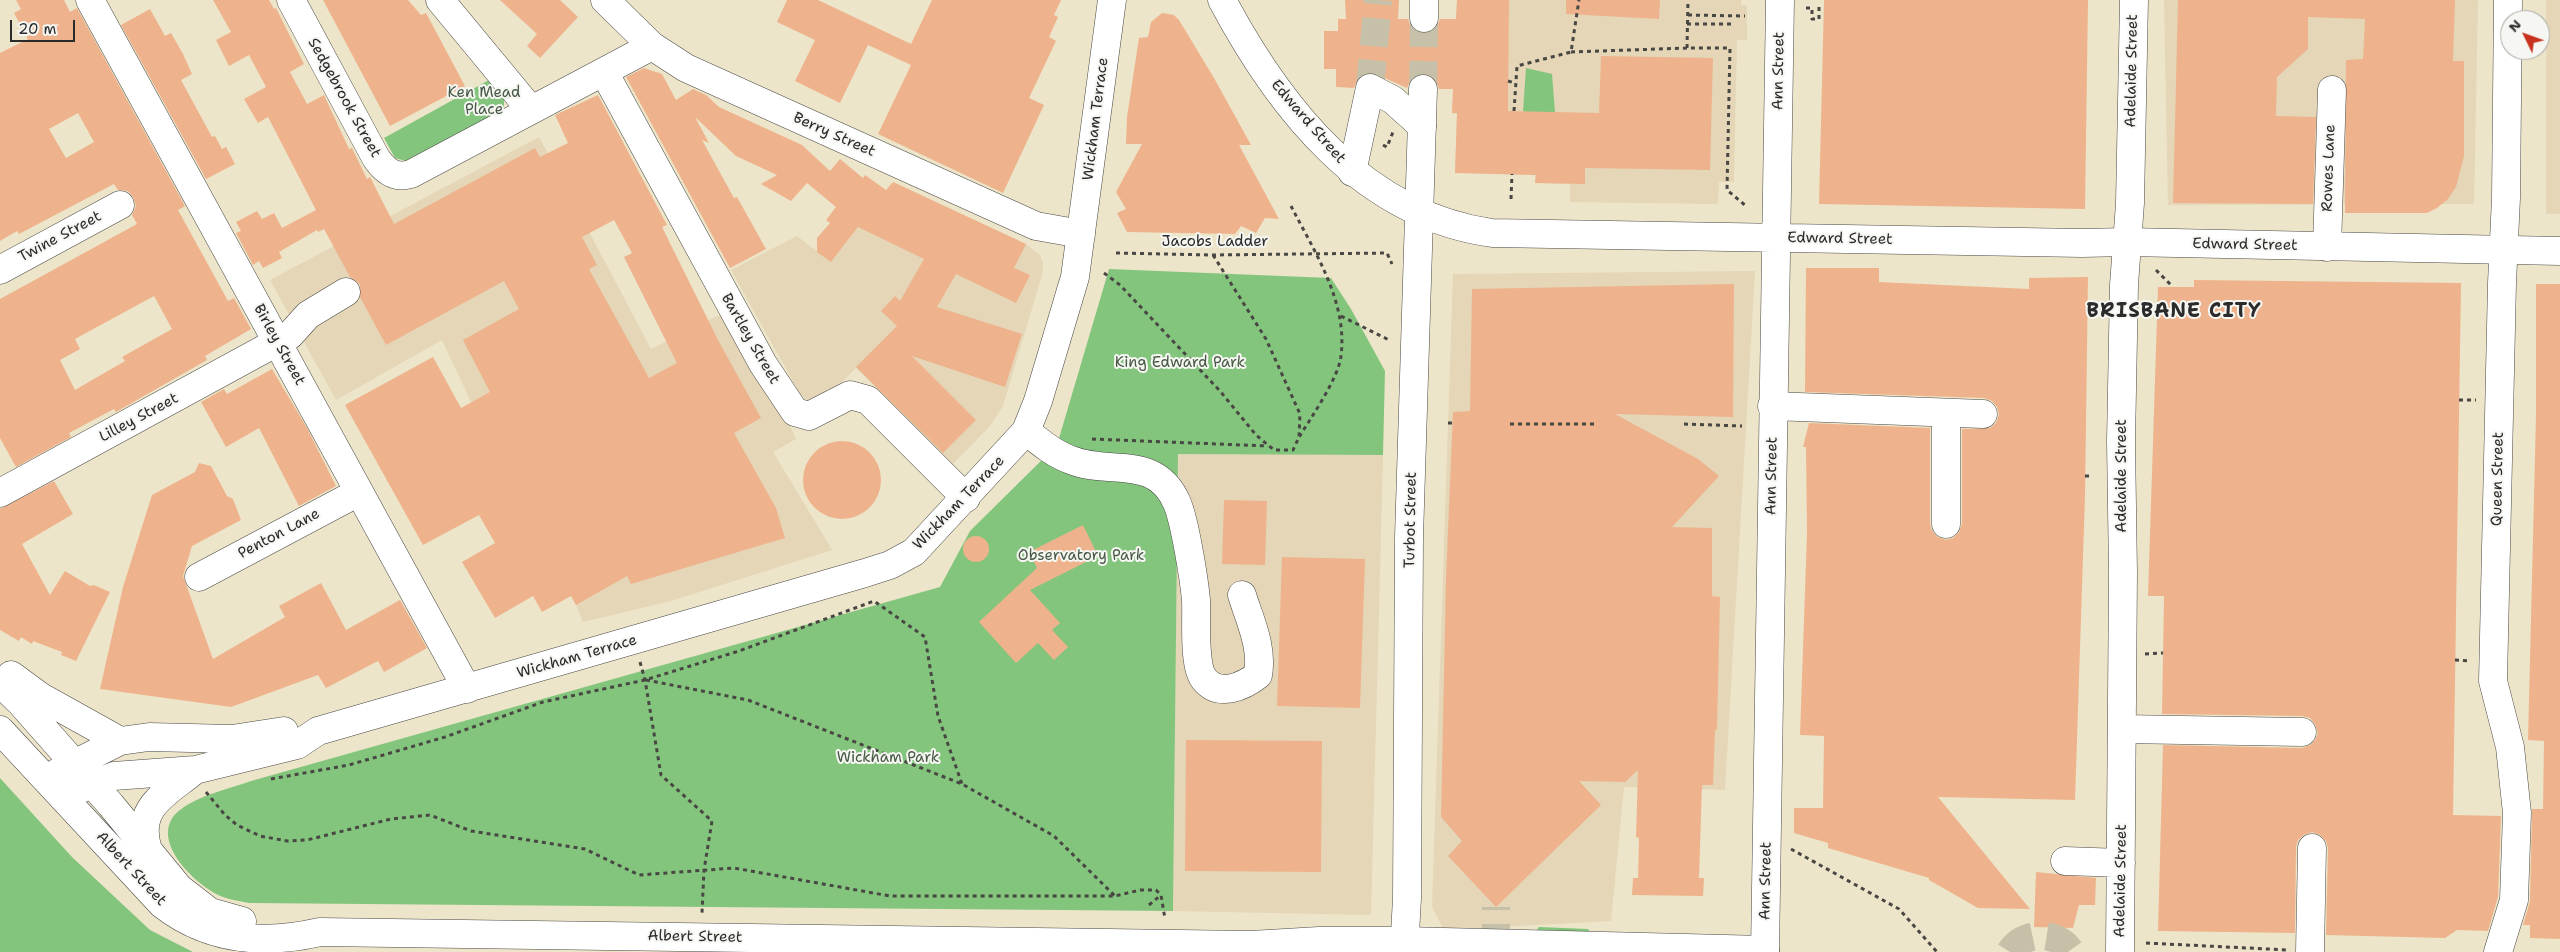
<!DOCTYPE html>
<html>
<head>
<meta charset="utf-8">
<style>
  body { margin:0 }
  #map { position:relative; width:2560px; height:952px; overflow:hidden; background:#ede5c9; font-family:"Shantell Sans",sans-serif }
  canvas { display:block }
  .north { position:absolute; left:2500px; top:10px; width:50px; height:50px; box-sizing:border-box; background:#f6f6f2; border:1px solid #a5a5a2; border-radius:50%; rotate:312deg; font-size:14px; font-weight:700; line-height:20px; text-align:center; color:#2b2b2b }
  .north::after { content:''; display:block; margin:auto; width:18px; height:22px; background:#c8321e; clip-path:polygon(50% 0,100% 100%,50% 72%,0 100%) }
  .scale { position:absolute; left:10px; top:20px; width:65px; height:22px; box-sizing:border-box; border:2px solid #2b2b2b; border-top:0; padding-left:6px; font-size:15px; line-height:18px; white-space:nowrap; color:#2b2b2b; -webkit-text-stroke:4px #f6f6f2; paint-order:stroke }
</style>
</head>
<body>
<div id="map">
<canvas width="2560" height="952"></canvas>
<div class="north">N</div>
<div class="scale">20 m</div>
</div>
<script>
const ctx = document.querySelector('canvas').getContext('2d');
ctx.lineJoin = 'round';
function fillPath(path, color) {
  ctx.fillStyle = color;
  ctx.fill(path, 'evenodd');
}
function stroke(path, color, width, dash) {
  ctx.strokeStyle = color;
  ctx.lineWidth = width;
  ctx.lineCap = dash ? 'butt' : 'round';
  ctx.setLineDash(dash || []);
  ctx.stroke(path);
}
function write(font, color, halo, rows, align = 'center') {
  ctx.font = font + ' "Shantell Sans",sans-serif';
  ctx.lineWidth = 4;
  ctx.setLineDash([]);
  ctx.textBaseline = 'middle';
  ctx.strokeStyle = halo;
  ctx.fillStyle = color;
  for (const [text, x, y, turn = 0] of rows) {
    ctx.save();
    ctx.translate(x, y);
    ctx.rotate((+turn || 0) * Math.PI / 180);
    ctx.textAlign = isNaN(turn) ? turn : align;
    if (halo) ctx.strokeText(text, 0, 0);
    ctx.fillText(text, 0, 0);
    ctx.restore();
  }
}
const built = new Path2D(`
  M1457,0H1741V5H1747V40H1737L1734,182H1719L1718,203L1715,204L1570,202V184L1535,183V175L1455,173L1457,114L1452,113Z
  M2164,0H2478L2474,204L2168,205Z
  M2546,0H2560V214H2546Z
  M539,137L651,349L725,312L781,406L796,439L773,452L832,550L671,601L583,622L576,605L500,464L442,340L336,400L270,280Z
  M893,182L1026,244L1040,255L1043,263L1042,275L1003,406L990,426L953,464L856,368L841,383L808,401L800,394L731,270L797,236L831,262Z
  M1755,271L1725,790L1624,787L1611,921L1444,930L1432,907L1453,274Z
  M1178,453L1383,455L1371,915L1173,911Z`);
const green = new Path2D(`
  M1526,68L1552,74L1556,125L1523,111Z
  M489,80L504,99V109L409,162L395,158L384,138Z
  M1109,269L1331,278L1351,309L1385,371L1383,455L1178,454L1173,911L249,903C241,901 231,900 223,897C195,886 145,837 180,810C199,795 229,789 251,781L940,587L970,531L1057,445Z
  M0,778L72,857L150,930L193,952H0Z
  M1539,927L1588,929L1595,938L1536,931Z`);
const building = new Path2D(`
  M16,0H64L70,12L77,8L185,206L178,210L228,301L234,298L251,329L205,356L207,360L116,412L114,409L69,433L71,437L16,467L0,438V299L137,224L132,215L136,206L133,197L128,191L118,190L114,184L19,234L17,231L0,241V53L28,39L14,13L21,9ZM78,113L94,142L66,158L49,129ZM154,296L172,329L122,357L125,361L75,390L60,360L80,349L75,339Z
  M213,0H269L274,9L276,8L304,64L290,72L307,104L324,95L349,149L352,148L367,179L370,177L394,224L535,148L540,157L568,143L555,115L598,95L667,225L662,227L718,340L761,418L734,433L776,508L785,538L631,584L627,576L576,605L571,596L542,612L533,596L495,618L462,562L495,543L479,515L423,545L345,405L433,357L461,408L490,392L463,340L519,309L504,281L386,345L360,297V284L350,277L324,229L318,232L317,230L279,252L282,258L263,268L259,261L253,265L236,233L241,231L236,222L257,211L262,219L274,213L282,228L316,210L268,117L258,123L244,99L266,87L249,55L229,66L216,40L231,32ZM614,220L632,253L624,257L677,363L649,378L589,269L597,265L582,237Z
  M323,0H408L421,15L426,13L465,86L390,126Z
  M500,0H560L578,17L540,58L527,46L537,34Z
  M787,0H818L911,44L932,0H1061L1054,15L1058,17L1049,37L1056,41L1029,98L1044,105L1003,193L878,134L911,65L868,45L840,103L795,81L815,40L777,22Z
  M1345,0H1399L1398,19H1408L1410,25L1416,31L1424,34L1432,31L1437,26L1440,19H1456L1457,0H1509L1508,111L1599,113L1601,56L1713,58L1710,170L1585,168V184L1535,183L1536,175L1455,173L1457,113H1452L1453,89H1439L1436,81L1431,76L1424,73L1415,76L1410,81L1407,88L1371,72L1358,78L1354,88L1336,87V69H1324V31H1338V19H1346Z
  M1566,0H1660L1659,19L1566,14Z
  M1824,0H2088L2085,209L1819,204Z
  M2178,0H2455L2453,61H2464V156L2456,187L2447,200L2437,208L2427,213H2345L2346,60L2363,59L2365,19L2308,17V49L2277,77L2276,116L2316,117L2313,204L2173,203Z
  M150,9L165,36L171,33L183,54L192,74L181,80L212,137L215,136L222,149L226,147L235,164L206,179L121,25Z
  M1162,13L1174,15L1179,20L1214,78L1251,145H1239L1279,219L1265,218L1256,233L1241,226L1235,234L1127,232L1117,213L1126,209L1116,192L1142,144H1126L1127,117L1139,38L1148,37L1151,22Z
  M644,68L662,74L676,100L693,89L706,95L719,107L802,145L830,171L840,159L863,178L865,175L886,190L893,182L1026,244L1014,268L1030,275L1016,303L956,274L937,307L1022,334L1005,387L912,356L976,420L943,453L856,367L897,326L881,311L895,296L900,301L924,259L858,227L831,262L817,252V238L830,223L826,220L836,207L807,183L791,201L761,184L777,175L736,156L695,117L709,143L702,140L734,198L737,197L766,249L730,268L626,77Z
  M1806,268H1879V282L2029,289V278L2088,277L2085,496L2075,800L1938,797L2030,909L1978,908L1929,880V878L1828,848V843L1794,833V808H1823L1824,736L1800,735L1807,533L1806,447H1803L1809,423L1930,428V524L1932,531L1938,537L1946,540L1953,538L1959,532L1962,524V429L1990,428L1996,423L1999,414L1997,407L1992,401L1984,398L1805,392Z
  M2194,280L2461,283L2453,815L2501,816L2498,897L2488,931L2457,930L2445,938L2326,935L2328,848L2326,841L2320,835L2312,832L2304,835L2298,840L2296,847L2295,933L2158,931L2163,745L2302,748L2310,745L2315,740L2318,733L2315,724L2310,718L2302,716L2162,714L2164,596H2148L2158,287H2194Z
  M1734,284L1733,417L1615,414L1698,459L1719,476L1672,527L1712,528V596L1720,597L1717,730H1715L1713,785H1702L1699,878H1704L1703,896L1632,895L1633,878H1638L1639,838L1636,837L1638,770L1625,782L1579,781L1601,805L1496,907L1448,856L1462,841L1441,817L1446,578L1453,412L1470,411L1472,289Z
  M2536,284H2560V939L2530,938V925H2523L2530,901L2532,809H2543L2544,741L2528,740L2536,415Z
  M272,369L307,428L336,486L299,506L259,428L226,447L201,402L224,389L227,394Z
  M803 480a39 39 0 1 1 78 0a39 39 0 1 1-78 0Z
  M199,463L211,466L227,496L233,499L241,520L192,546L183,576L213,659L285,617L279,606L321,583L346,630L400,600L427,648L384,672L378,661L326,688L318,675L231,707L100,689L123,587L152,495L195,472Z
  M54,481L73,514L22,544L50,595L65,571L90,586L94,585L110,592L76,661L61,655L62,652L33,641L32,644L21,637L19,641L0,630V509Z
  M1224,500L1267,501L1265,565L1222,564Z
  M1083,525L1098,556L1030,590L1060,623L1052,630L1068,647L1054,660L1038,643L1016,663L979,622L1037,568L1029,552Z
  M963 549a13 13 0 1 1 26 0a13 13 0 1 1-26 0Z
  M1282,557L1365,559L1360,708L1277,706Z
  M1186,740L1322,741L1321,872L1185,871Z
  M2036,872L2096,878L2095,905H2079L2073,928L2034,927Z`);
const minorTunnel = new Path2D(`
  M1370,88L1378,0
  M1496,952V907
  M2010,952C2024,930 2058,931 2071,952`);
const majorTunnel = new Path2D(`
  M1423,89L1424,18`);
const path = new Path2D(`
  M1806,8H1812V19H1819V4
  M1688,15L1745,16
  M1687,24H1734
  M1687,48L1688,0
  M1571,52L1687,48H1730L1727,190L1746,206
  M1508,81L1515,83
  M1514,111L1517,66L1571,52L1579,0
  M1383,145L1387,147L1393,132
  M1511,199L1512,174
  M1291,206C1314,251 1348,302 1341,356C1339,377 1311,418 1299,437
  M1116,253L1213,255L1387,253L1392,264
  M2156,270L2173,287
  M1104,273L1120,285L1220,391L1256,435L1274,450H1293L1299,437L1300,414L1266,339L1213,255
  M1341,316L1391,341
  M2459,400H2476
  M1448,423H1452
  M1510,424H1595
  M1684,424L1742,426
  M1092,439L1268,446
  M2085,476H2090
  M2145,654L2163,653
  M2455,660L2470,661
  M640,662L645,680L661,775L712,821L704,870L702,913
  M646,680L748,700L962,784L1054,836L1115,896
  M271,779L349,765L445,737L543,702L645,680L739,651L874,601L925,637L938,716L962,784
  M206,792L225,815L237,825L260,836L287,841L307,840L391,819L430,815L471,831L585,849L639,875L734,868L890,896H1115L1140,890H1156L1161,895L1165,919
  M1791,849L1899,909L1937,952
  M1149,905L1161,895
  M2146,943L2288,950`);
const minor = new Path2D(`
  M90,0L467,689
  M291,0L376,158C385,171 395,179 411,174L652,46
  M440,0L531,110
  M605,0L652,46L686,68L1036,226L1081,234
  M604,72L763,364L795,412L809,416L850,395L868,400L966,498
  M1352,172L1370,88L1393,100L1422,126
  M2327,247L2332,90
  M0,270L120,205
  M1772,406L1983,414
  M1946,413V524
  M1026,431C1040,442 1054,454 1071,460C1110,476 1155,453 1177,503C1185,522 1194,579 1196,600C1197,619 1193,665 1204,679C1219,698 1244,686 1258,675C1263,647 1250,621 1242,595
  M0,493L290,335L308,315L346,292
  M199,577L359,492
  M11,675L41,697L120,741
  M0,683L20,702L111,805L179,888L210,912L242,921
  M2122,729L2302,732
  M0,730L162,904C209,941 263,945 320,932L1251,945L1319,941H1404L1765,950
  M58,772L120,741L149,737L232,739L284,731
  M62,796L114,776L195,770L297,745L318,731L865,573L890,565L914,552L1026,431L1038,401L1075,277L1112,0
  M148,850C134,807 166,794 195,770
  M2065,861L2121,863
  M2120,952L2123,573L2121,442L2124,285L2130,203L2134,0
  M2310,952L2312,848
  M2498,952L2514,900L2517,813L2510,747L2493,681L2502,283L2506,198L2508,0`);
const major = new Path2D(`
  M1222,0C1280,109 1363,215 1492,233L2082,243L2127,242L2560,251
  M1424,18V0
  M1404,952L1407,898L1409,537L1423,89
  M1765,952L1780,0`);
const streetNames = [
  ["Ann Street",1779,71,-89],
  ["Adelaide Street",2132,71,-89],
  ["Sedgebrook Street",344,98,61],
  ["Wickham Terrace",1096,119,-83],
  ["Edward Street",1308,122,49],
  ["Berry Street",834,135,24],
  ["Rowes Lane",2329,168,-88],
  ["Twine Street",60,237,-28],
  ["Edward Street",1840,239,1],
  ["Jacobs Ladder",1215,242],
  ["Edward Street",2245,245,1],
  ["Bartley Street",750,339,60],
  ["Birley Street",279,345,61],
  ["Lilley Street",139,418,-28],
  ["Ann Street",1772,476,-89],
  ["Adelaide Street",2122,476,-90],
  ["Queen Street",2498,479,-89],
  ["Wickham Terrace",959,503,-46],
  ["Turbot Street",1411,520,-89],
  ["Penton Lane",279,534,-28],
  ["Wickham Terrace",577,657,-16],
  ["Albert Street",131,869,47],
  ["Ann Street",1766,881,-89],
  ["Adelaide Street",2121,881,-89],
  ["Albert Street",695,937,1]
];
const parkNames = [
  ["Ken Mead",484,93],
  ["Place",484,110],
  ["King Edward Park",1180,363],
  ["Observatory Park",1081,556],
  ["Wickham Park",888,758]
];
const districtNames = [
  ["BRISBANE CITY",2174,312]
];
fillPath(built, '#e4d6b7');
fillPath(green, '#84c57e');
fillPath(building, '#eeb38c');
stroke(minorTunnel, '#c6c0a9', 28, [28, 14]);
stroke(majorTunnel, '#c6c0a9', 28, [28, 14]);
stroke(minor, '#484743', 29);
stroke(major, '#484743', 29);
stroke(path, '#484743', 3, [4, 4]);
stroke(minor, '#fff', 28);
stroke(major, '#fff', 28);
write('15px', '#2b2b2b', '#f6f6f2', streetNames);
write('15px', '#465944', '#f6f6f2', parkNames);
ctx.letterSpacing = '1px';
write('bold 20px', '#2b2b2b', '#f6f6f2', districtNames);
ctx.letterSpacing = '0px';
</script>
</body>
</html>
